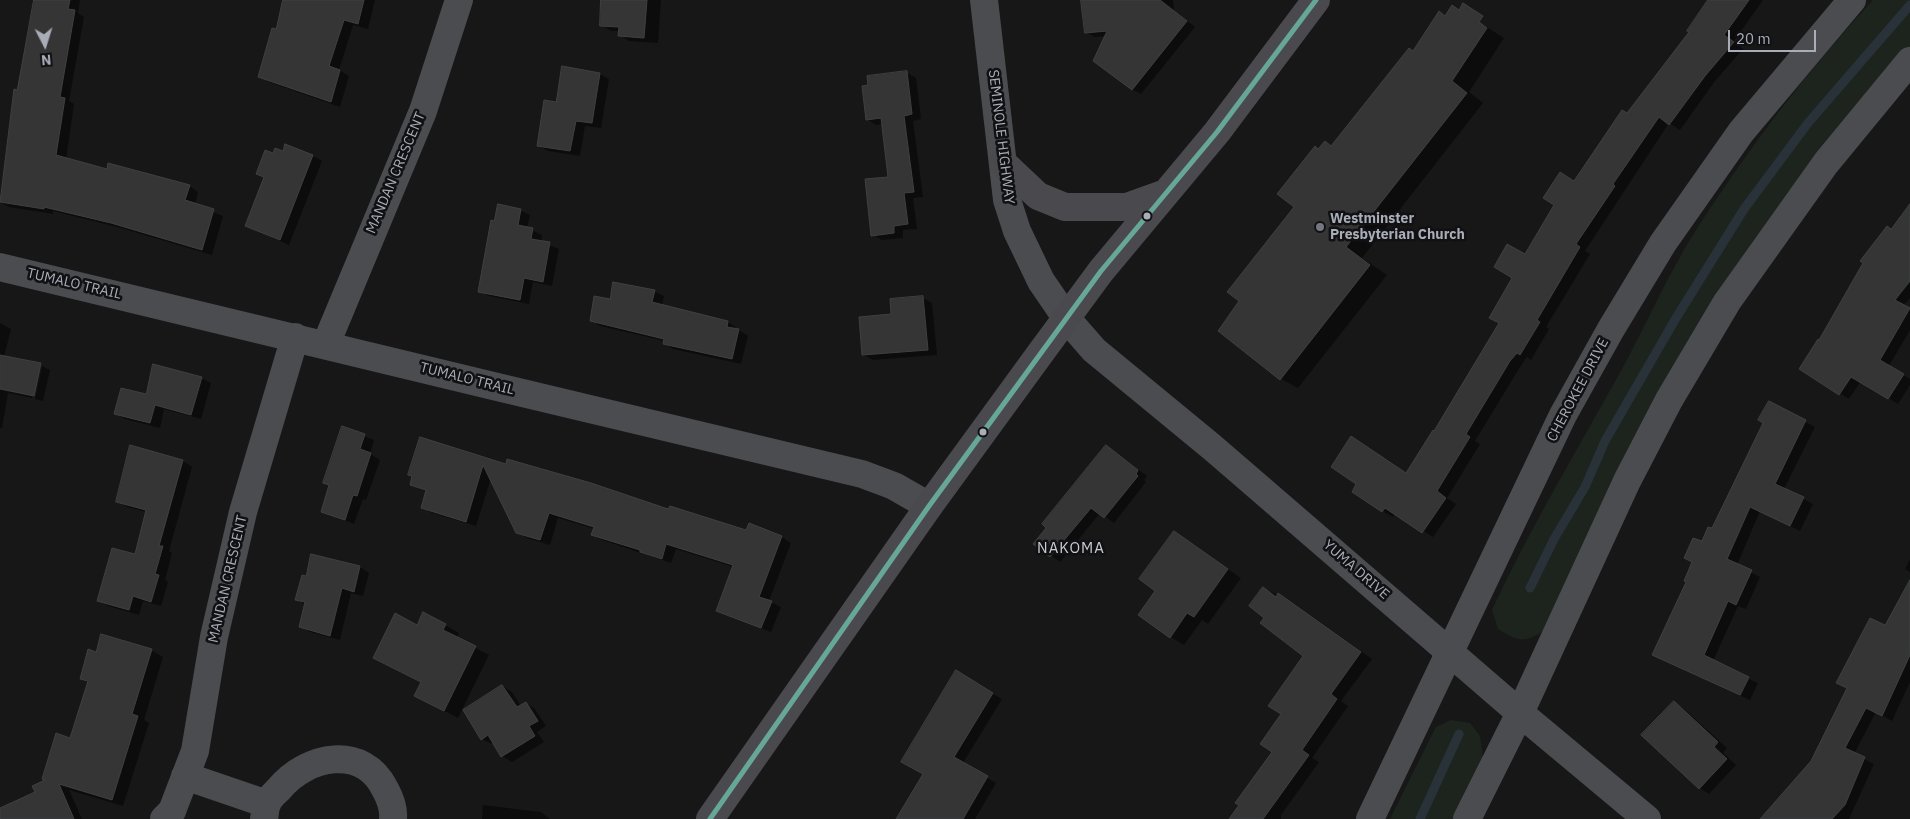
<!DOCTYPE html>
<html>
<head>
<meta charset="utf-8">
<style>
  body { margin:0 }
  #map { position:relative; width:1910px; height:819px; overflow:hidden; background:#171717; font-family:"IBM Plex Sans",sans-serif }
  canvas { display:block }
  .north { position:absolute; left:20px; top:20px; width:50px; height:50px; -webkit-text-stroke:4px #111113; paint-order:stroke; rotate:175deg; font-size:14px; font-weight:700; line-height:20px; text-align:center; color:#a8adb8 }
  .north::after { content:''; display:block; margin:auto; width:18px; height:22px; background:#a8adb8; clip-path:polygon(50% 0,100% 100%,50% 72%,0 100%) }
  .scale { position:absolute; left:1728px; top:30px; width:88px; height:22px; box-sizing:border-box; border:2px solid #a8adb8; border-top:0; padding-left:6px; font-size:15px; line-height:18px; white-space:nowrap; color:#a8adb8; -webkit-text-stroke:4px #111113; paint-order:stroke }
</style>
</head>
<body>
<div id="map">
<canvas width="1910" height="819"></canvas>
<div class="north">N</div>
<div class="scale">20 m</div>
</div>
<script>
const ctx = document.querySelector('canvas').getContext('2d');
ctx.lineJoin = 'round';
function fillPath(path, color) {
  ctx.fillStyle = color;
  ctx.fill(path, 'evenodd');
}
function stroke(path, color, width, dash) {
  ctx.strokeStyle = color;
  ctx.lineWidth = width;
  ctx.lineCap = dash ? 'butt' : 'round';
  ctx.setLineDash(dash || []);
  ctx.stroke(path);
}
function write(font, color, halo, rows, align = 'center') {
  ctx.font = font + ' "IBM Plex Sans",sans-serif';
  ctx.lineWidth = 5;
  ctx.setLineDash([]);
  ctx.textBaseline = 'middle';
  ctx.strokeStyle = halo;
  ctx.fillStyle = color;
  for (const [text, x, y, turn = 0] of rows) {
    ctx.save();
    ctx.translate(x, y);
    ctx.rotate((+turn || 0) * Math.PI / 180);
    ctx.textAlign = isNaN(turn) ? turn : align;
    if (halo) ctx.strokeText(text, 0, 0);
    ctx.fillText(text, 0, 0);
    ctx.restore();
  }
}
const green = new Path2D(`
  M1873,0H1910V48L1838,132L1548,628C1525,643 1521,643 1498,629L1492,610C1530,528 1577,450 1621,371C1646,325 1668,274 1696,230C1748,149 1807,71 1873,0Z
  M1451,720L1470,723L1480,736L1483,759L1455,819H1390L1436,727Z`);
const shadow = new Path2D(`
  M35,0H80L78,13L84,17L69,101L74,104L66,159L108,170L189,186L198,192L195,205L223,216L212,255L121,228L53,211V214L9,207L0,202L15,91H18Z
  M285,0H375L368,29L353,25L339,70L349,76L340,107L269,82L259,76L277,30Z
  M603,0H661L658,43L629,41L620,35V31H611L601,25Z
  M1083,0H1173L1174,11L1195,27L1141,94L1132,89L1106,36L1095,37L1086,32Z
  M1710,0H1763L1734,41L1743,49L1715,81L1680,130L1669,123L1585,251L1590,254L1546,327L1549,329L1531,360L1527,357L1520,367L1475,441L1480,444L1447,498L1456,504L1433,537L1395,513L1393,517L1382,511L1435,432L1500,323L1525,256L1574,182L1691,32Z
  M1469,16L1504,38L1469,92L1483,103L1362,258L1387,275L1298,388L1281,379L1220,331L1241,301L1296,207L1319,150L1332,147L1446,17Z
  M907,73L916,78L921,119L913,121L923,197L913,198L917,229L903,230V238L882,240L873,235L889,178L883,124L876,125L867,119Z
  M600,74L609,79L601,128L585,126L580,156L548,151L538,145L557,103Z
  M313,156L322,161L289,245L246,226Z
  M1910,206V298L1903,306L1910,310V330L1889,366L1910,379V385L1898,404L1861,381L1849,399L1801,369Z
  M520,210L530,215L527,228L542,235L541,242L559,249L552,286L533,282L529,304L489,296L479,291L495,223Z
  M654,291L664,296L662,306L728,322L748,336L741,364L673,349L664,343L665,341L600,326L591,320L611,300Z
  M923,298L932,303L937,355L873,360L864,355L893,315Z
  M0,323L11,329L4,357L40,365L50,370L43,401L35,399L42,366H39L32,398L8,393L2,428H0Z
  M201,378L211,383L201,419L164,409L160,428L125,419L115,414L147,395Z
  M1769,402L1815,427L1784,489L1813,504L1800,531L1760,511L1737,565L1760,577L1746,609L1738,606L1713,661L1747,678L1739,695L1653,655L1702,543L1712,530L1765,422Z
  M343,428L374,440L370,454L380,460L366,500L363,499L354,524L322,511L330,486L325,483Z
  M421,439L747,532L750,525L782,537L791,543L769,601L781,607L771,632L717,610L734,567L676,549L671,563L602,540L593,535L595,529L558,518L550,545L527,538L517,532L491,478L476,526L432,513L422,508L427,492L411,484L413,477L410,475Z
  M1106,446L1147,476L1144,480L1146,482L1114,523L1100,513L1060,562L1035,544Z
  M131,447L183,461L192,467L169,551L172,553L165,580L168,582L161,606L143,601L139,615L108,606L99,601L136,556L147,512L127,507L117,501Z
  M1174,532L1241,578L1208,624L1202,620L1184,645L1171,637L1157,590Z
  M1910,559V572L1905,569Z
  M360,567L369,573L363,596L351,593L340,640L310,632L300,626L306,605L297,600L306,578Z
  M1910,583V682L1892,721L1876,712L1854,754L1874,764L1849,819H1769L1812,762Z
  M1263,588L1290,601L1372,659L1341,701L1348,706L1312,758L1319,762L1281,815V819H1231L1273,751L1282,714L1305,655L1266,618Z
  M445,625L459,633L457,638L489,655L458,718L429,703L422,682L374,658L417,626Z
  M151,650L163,657L144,720L149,723L123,806L69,790L82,819H4L0,809L36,793L47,781L71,739L88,682L81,678L97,653Z
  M956,672L1002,699L963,763L996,783L975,819H898L924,774Z
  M1749,679L1758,683L1750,700L1741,696Z
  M502,686L512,692L521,706L526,703L535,709L546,726L537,732L544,742L512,762L502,756L494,743L492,744L482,739Z
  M1674,703L1683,708L1727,748L1723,753L1736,765L1709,794L1700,788L1643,735Z
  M483,805L541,812L550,819H482Z`);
const stream = new Path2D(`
  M1530,588L1554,539L1585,487L1605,441L1676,318L1744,209L1808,123L1910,5
  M1420,819L1459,734`);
const building = new Path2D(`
  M34,0H70L68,9L75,10L60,97L65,98L56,155L107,169L108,163L190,185L185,200L214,209L202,250L111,223L44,207V209L0,202L14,89L17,90Z
  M283,0H364L358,24L344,20L329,66L340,70L331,102L258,77L272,28L276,29Z
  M601,0H647L644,38L618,36L619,27L600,26Z
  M1081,0H1160L1187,21L1132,90L1093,61L1107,31L1085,33Z
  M1708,0H1749L1724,35L1734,42L1705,76L1669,125L1659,117L1613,184L1615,186L1576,244L1580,247L1537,320L1540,322L1520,355L1517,353L1510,361L1466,434L1470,437L1437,491L1446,498L1422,533L1385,508L1382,512L1352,492L1356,484L1331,467L1351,436L1406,473L1433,430L1434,431L1499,323L1489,318L1512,278L1494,267L1507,244L1525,254L1554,205L1543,198L1560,172L1574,181L1622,110L1627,113L1689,32L1687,31Z
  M1463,3L1483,16L1479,22L1487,28L1452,81L1467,93L1346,247L1370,265L1280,380L1218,331L1239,301L1227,292L1294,207L1277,194L1315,146L1318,149L1325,141L1331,146L1409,48L1413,51L1439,11L1445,16L1452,5L1459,10Z
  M562,66L600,73L592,123L576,121L570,151L537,146L544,100L556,102Z
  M907,71L912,114L904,116L914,192L904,193L908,224L894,226V233L871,236L865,179L888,177L881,118L866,120L862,86L868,85L867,76Z
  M285,144L313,155L280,240L245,226L264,177L256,174L265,150L273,153L275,148L283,151Z
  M498,204L521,209L518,225L533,228L531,239L550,242L543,282L524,278L520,300L478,292L491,220L494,221Z
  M1910,204V281L1895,300L1910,308L1880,360L1904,374L1888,399L1851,377L1839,395L1799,369L1818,339L1819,340L1863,263L1860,261L1887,226L1891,229Z
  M613,282L655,290L652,302L728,321L727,327L739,329L732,359L663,344L664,339L590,321L594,296L610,299Z
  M923,296L928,350L862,355L859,317L891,314L890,299Z
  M0,355L41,363L34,396L0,389Z
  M153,364L202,377L191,415L155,405L150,423L114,414L121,388L146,394Z
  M1769,401L1806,420L1775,484L1804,497L1790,526L1750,507L1727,559L1752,570L1736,605L1728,601L1704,655L1749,677L1740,695L1652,655L1686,582L1684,581L1692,562L1684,558L1693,538L1702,541L1708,527L1712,528L1763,423L1758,420Z
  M342,426L365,434L360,449L371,453L357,496L353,495L345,520L321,512L329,485L323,483Z
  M420,437L506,464L507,459L591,483L668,509L670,506L746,530L749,523L782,536L759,597L772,601L761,628L716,611L733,565L666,544L662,559L640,552V550L591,535L594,527L549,513L540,540L516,533L483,465L466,522L421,508L426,490L410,485L412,476L408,475Z
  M130,445L183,460L159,546H163L155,574L159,575L151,602L133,596L129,610L97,601L112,548L135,554L146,510L116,502Z
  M1106,445L1138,470L1136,474L1138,476L1104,518L1091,508L1050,557L1033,544L1046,528L1042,524Z
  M1174,531L1228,569L1194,617L1187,613L1170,638L1138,615L1155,591L1139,579Z
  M311,554L360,566L354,592L342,588L330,636L299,627L305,602L295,600L302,575L306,576Z
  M1910,580V655L1882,716L1866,708L1845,748L1865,757L1845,805L1832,819H1760L1811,761L1847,688L1836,683L1870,618L1885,625Z
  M1263,587L1276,597L1278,593L1361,652L1331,694L1337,699L1302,750L1309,755L1263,819H1229L1239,805L1235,803L1272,752L1260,744L1281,714L1268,706L1303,656L1260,623L1264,618L1249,606Z
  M423,612L446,624L443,630L476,646L444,711L414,696L421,682L373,658L395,613L417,625Z
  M101,634L152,649L132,714L138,716L112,800L59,784L74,819H0V808L35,792L32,786L45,780L42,779L56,733L70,738L88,681L80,679L88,649L96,652Z
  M956,670L993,693L954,757L988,776L963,819H896L923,774L901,762Z
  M502,685L517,707L526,702L538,721L529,726L535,736L501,757L488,735L481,740L463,710Z
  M1674,701L1718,742L1714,747L1727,759L1699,789L1641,735Z`);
const minor = new Path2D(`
  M0,267C288,335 574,407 862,474L894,486L929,506
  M326,344L423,111L459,0
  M185,776L267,804
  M164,819L172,811L195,751L214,637L243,512L295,337
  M264,819C265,815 265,808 267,804C269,798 275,793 279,789C307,755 363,744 385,789C390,798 394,809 393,819
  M1370,819L1563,415L1611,329L1663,243L1741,132L1852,0
  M1467,819L1520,713L1627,481L1669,400L1727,302L1826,163L1910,61`);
const tertiary = new Path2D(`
  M984,0L1007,200L1017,231L1041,281L1067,319L1094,350L1213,448L1520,713L1647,819`);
const secondary = new Path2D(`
  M1003,163L1038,196L1065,207H1127L1166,193
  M710,819L929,506L1042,351L1101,271L1217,132L1316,0`);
const bus1 = new Path2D(`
  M710,819L929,506L1101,271L1217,132L1316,0`);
const markers = [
  [1147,216,4.5,"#a8adb8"],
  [1320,227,5,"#757880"],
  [983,432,4.5,"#a8adb8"]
];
const streetNames = [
  ["SEMINOLE HIGHWAY",1001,137,83],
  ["MANDAN CRESCENT",396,173,-67],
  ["TUMALO TRAIL",74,284,13],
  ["TUMALO TRAIL",467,379,14],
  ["CHEROKEE DRIVE",1578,390,-62],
  ["YUMA DRIVE",1356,570,41],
  ["MANDAN CRESCENT",228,579,-77]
];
const poiNames = [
  ["Westminster",1330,219],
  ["Presbyterian Church",1330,235]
];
const neighbourhoodNames = [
  ["NAKOMA",1071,549]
];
fillPath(green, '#1d241e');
fillPath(shadow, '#0007');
stroke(stream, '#2a3239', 9);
fillPath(building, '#353536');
stroke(building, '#3f4043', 1);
stroke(minor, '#4b4c50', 28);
stroke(tertiary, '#4b4c50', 28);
stroke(secondary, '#4a4a4e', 28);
stroke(bus1, '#67a797', 5);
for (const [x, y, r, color] of markers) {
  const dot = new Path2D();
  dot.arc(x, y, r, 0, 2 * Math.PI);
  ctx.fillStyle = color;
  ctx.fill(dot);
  stroke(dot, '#111113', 2);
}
write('14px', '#a8adb8', '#111113', streetNames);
write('bold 14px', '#a8adb8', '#111113', poiNames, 'left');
ctx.letterSpacing = '1px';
write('15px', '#c9ccd4', '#111113', neighbourhoodNames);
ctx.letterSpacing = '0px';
</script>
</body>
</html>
